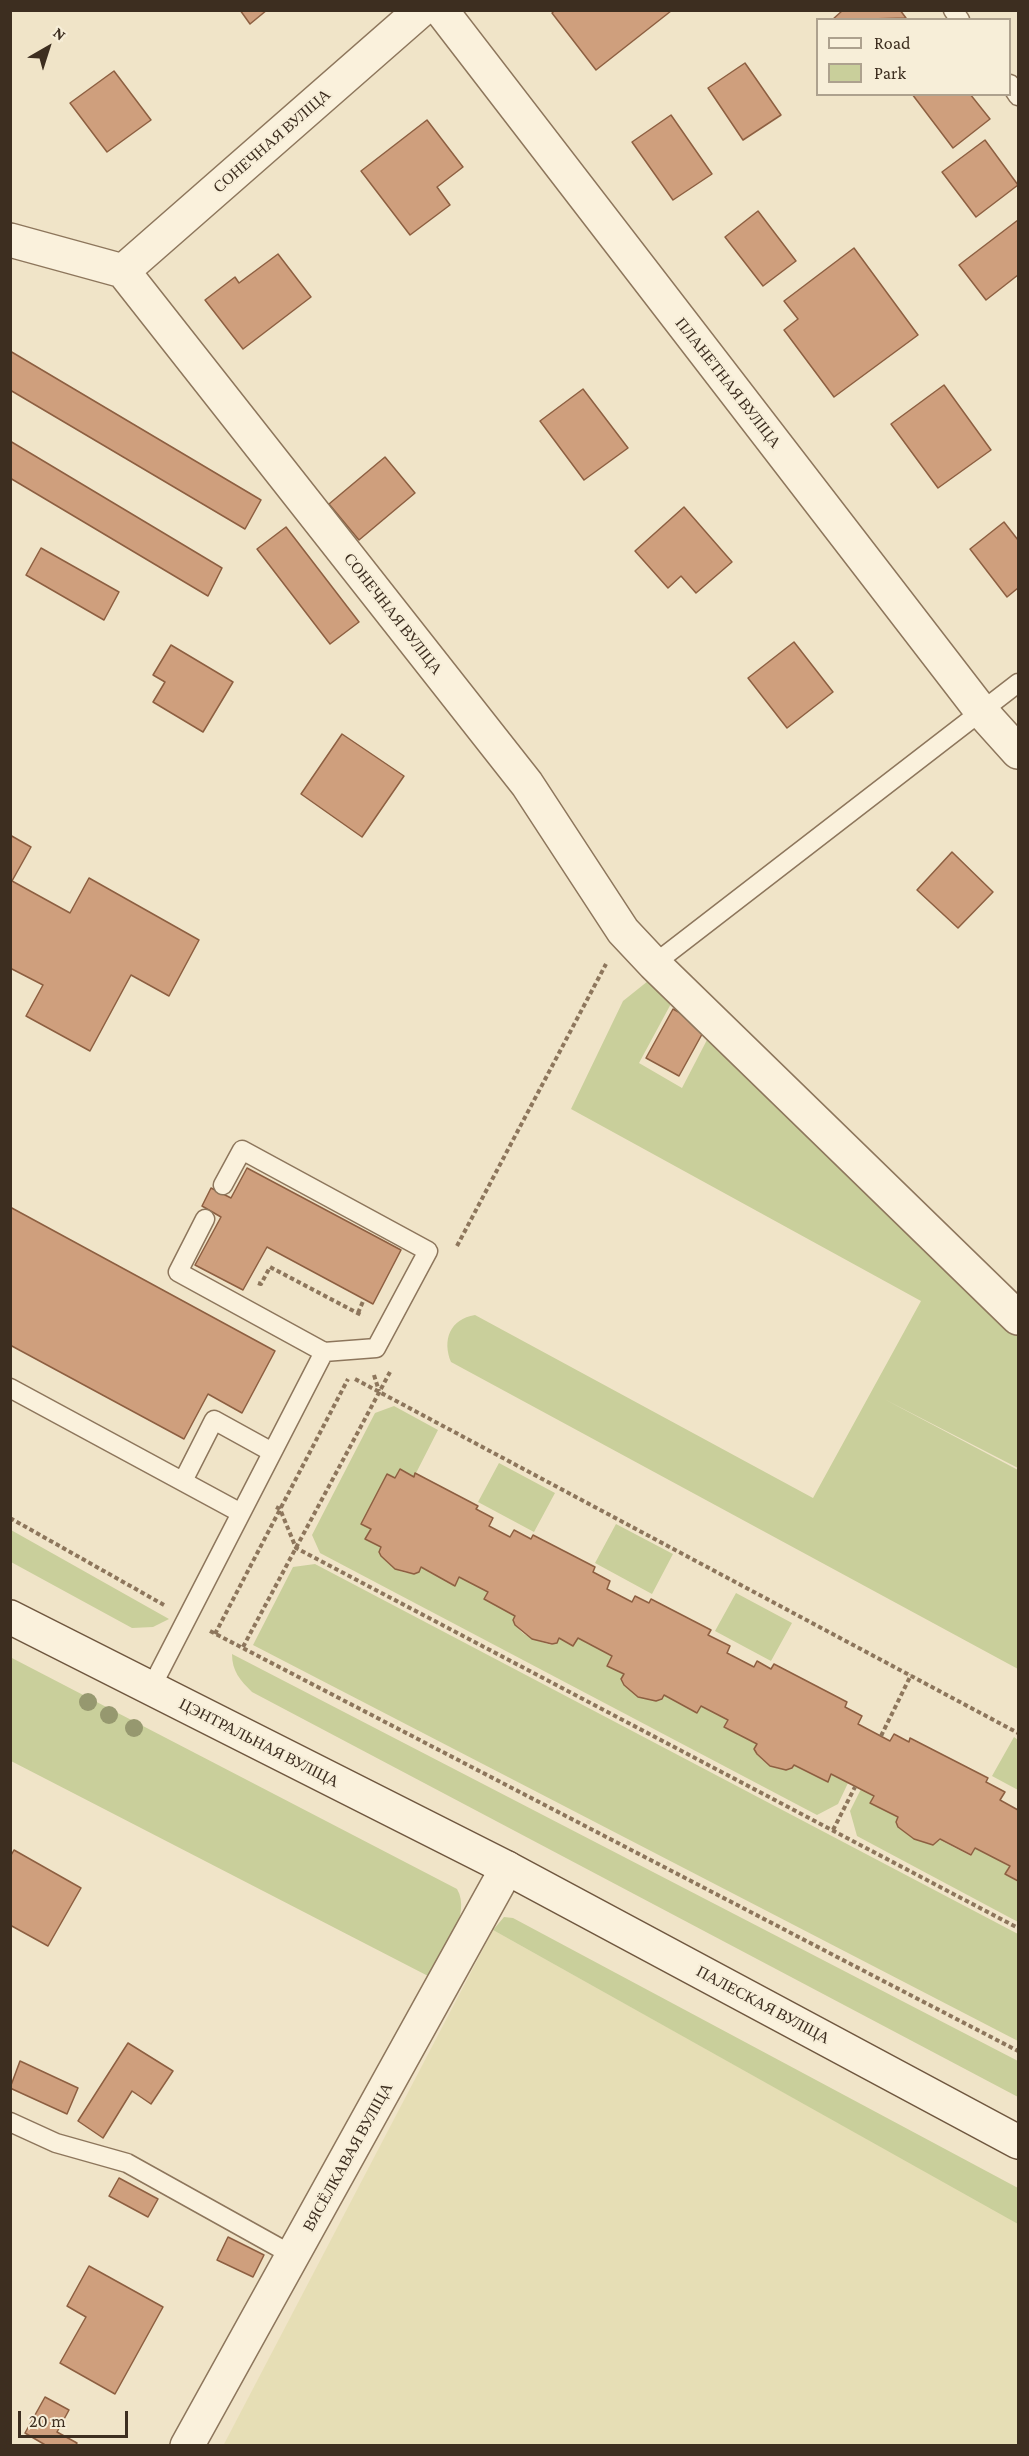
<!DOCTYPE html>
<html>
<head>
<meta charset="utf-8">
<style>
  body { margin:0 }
  #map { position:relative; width:1029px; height:2456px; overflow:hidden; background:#f0e4c8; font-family:"Crimson Pro",serif }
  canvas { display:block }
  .frame { position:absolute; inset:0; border:12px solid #3d2e20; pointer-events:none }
  .legend { position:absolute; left:816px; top:18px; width:195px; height:78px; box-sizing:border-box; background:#f7eed8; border:2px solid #ada18e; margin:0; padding:8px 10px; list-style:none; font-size:18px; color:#3d2e20 }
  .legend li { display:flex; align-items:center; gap:12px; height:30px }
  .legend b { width:30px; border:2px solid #ada18e }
  .north { position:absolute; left:18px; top:18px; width:60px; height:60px; -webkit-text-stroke:4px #f7eed8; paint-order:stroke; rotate:39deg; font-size:16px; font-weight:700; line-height:24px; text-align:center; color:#3d2e20 }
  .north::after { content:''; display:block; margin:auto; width:21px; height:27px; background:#3d2e20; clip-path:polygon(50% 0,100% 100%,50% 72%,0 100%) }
  .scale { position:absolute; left:18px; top:2411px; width:110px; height:27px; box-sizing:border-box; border:3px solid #3d2e20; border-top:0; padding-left:8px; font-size:18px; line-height:21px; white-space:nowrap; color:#3d2e20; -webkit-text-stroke:4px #f7eed8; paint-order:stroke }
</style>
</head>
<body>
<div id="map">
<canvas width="1029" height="2456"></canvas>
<div class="frame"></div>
<ul class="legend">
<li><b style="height:8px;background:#faf1dc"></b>Road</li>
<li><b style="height:16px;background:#c9cf9b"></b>Park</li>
</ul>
<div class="north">N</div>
<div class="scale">20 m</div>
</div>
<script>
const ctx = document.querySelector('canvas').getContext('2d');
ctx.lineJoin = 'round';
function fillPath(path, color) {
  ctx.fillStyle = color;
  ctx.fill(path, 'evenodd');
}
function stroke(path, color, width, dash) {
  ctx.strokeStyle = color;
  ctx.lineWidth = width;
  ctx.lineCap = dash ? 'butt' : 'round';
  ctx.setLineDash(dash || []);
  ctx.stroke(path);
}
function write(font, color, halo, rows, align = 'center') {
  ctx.font = font + ' "Crimson Pro",serif';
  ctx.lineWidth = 4.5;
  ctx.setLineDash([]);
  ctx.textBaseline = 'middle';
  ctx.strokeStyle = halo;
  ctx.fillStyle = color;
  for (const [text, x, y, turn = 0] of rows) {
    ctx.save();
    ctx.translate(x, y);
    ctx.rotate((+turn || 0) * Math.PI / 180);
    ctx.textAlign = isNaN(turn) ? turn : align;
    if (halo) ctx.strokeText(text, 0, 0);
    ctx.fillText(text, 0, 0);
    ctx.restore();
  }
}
const farmland = new Path2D(`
  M493,1930L1018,2223V2445L223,2446Z`);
const green = new Path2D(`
  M653,977L673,1000L639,1063L682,1088L709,1036L1006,1326L1018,1336V1468L884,1399L1018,1470V1669L451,1362C442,1340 450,1319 475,1315L813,1498L921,1301L571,1109L623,1001Z
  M394,1406L438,1430L414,1477L400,1470L396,1478L387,1474L362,1524L371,1529L366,1539L382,1547L380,1552C385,1565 404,1577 419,1572L421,1567L455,1585L460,1577L488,1592L516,1615L514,1620C518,1636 538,1641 552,1645L559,1638L573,1646L578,1638L613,1657L608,1666L624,1674L638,1697L657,1701L662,1700L664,1695L697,1713L701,1706L728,1720L725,1728L757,1744L755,1749C760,1763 778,1772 792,1769L794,1765L828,1781L832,1774L848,1783L838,1804L817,1815L320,1553L312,1535L375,1413Z
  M499,1463L555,1493L534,1532L478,1502Z
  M616,1524L673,1554L652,1594L595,1563Z
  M11,1530L169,1619L153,1627L132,1628L11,1562Z
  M315,1564L1018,1934V2041L253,1645L293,1567Z
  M736,1593L792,1623L771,1661L715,1631Z
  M232,1654L1018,2061V2097L252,1692C240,1680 232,1671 232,1654Z
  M10,1657L457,1889C472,1914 443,1953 430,1977L11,1761Z
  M1014,1737L1018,1740V1790L992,1776Z
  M861,1789L873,1796L870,1803L898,1817V1827L914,1839L933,1845L940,1840L971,1856L975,1848L1009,1866L1005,1874L1018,1882V1922L857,1836L850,1811Z
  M504,1917L513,1918L1018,2188V2224L493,1930Z`);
const building = new Path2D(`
  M240,10H267L250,24Z
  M555,10H671V11L596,70L552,13Z
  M843,10H900L906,18L832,20Z
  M745,63L781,115L743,140L708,88Z
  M114,71L151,120L107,152L70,103Z
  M912,94H970L990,119L953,148Z
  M671,115L712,174L673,200L632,142Z
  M427,120L463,167L437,187L450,205L410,235L361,171Z
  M985,140L1018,185L976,217L942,172Z
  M758,211L796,261L763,286L725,237Z
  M1018,220V275L986,300L959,265Z
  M854,248L918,335L834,397L784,330L798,319L784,301Z
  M278,254L311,297L243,349L205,300L235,277L239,283Z
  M10,351L261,500L245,529L10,390Z
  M944,385L991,450L938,488L891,424Z
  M583,389L628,448L584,480L540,421Z
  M10,441L222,568L208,596L10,478Z
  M385,457L415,493L359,540L329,504Z
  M684,507L732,562L696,593L681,576L668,588L635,551Z
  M1004,522L1018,540V588L1007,597L970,549Z
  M286,527L359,622L330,644L257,549Z
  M41,548L119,592L104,620L26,575Z
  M794,642L833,692L787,728L748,678Z
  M171,645L233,682L203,732L153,702L165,682L153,675Z
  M342,734L404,776L362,837L301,794Z
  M10,835L31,847L12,881L70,913L89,878L199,940L169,996L131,975L90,1051L26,1016L43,985L10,968Z
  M952,852L993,892L958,928L917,890Z
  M673,1009L706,1027L679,1076L646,1058Z
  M247,1168L401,1250L373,1304L267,1247L243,1290L195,1265L221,1217L202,1206L211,1188L231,1198Z
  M10,1207L275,1351L242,1413L208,1394L184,1439L10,1345Z
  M400,1469L414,1477L415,1473L478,1506L476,1509L493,1518L489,1526L510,1537L514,1530L531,1539L533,1535L595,1567L593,1572L610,1581L607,1589L632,1602L635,1596L649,1603L651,1599L711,1630L708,1635L730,1646L727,1653L754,1667L757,1661L771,1669L774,1664L847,1702L845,1707L862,1716L858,1724L890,1741L894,1734L909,1742L910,1738L988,1778L986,1782L1005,1792L1000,1800L1018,1810V1881L1005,1874L1010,1866L975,1848L971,1855L940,1839L933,1845L914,1839L898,1827L896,1822L898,1817L870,1803L874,1796L831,1774L828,1782L794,1765L792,1768L786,1770L770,1766L757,1754L754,1749L757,1744L724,1727L728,1720L701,1706L697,1713L664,1695L662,1699L656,1701L638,1697L624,1685L621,1679L624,1674L607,1666L612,1656L578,1638L573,1646L559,1638L557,1643L552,1644L532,1639L515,1625L513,1620L515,1616L484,1599L488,1592L459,1577L455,1586L421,1567L419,1572L414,1574L395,1569L381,1556L379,1552L381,1547L365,1539L371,1529L361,1524L387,1474L395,1478Z
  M14,1850L81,1888L48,1946L10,1925V1857Z
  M128,2043L173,2071L151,2104L132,2091L103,2138L78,2121Z
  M20,2061L78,2088L67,2114L10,2088Z
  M119,2178L158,2199L148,2217L109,2196Z
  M228,2237L264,2255L253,2277L217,2260Z
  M89,2266L163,2307L115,2394L60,2363L86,2317L67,2306Z
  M45,2397L69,2410L57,2432L77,2443L75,2446H47L25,2433Z`);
const path = new Path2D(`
  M457,1246L606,964
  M258,1283L261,1284L270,1267L363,1316
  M358,1313L364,1299
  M374,1375L379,1391
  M355,1379L1018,1733
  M276,1507L280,1509L296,1548L1018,1928
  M10,1518L164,1605
  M210,1631L1018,2051
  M215,1634L348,1379
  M243,1647L390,1372
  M881,1736L911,1675
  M833,1830L855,1787`);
const service = new Path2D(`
  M953,10L960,20
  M1010,84L1018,96
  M654,964L1018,683
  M205,1219L178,1272L324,1352L376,1348L428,1251L242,1150L223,1185
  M10,1388L241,1513
  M183,1481L214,1420L272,1452
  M151,1688L324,1352
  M10,2122L56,2143L127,2163L294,2256`);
const minor = new Path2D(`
  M441,10L982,712L1018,752
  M10,240L123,271L421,10
  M123,271L527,784L623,931L654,964L1018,1318
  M187,2446L507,1868`);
const secondary = new Path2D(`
  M10,1617L507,1868L1018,2142`);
const trees = [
  [88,1702],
  [109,1715],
  [134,1728]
];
const streetNames = [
  ["СОНЕЧНАЯ ВУЛІЦА",272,141,-41],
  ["ПЛАНЕТНАЯ ВУЛІЦА",728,383,52],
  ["СОНЕЧНАЯ ВУЛІЦА",393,614,52],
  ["ЦЭНТРАЛЬНАЯ ВУЛІЦА",259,1743,27],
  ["ПАЛЕСКАЯ ВУЛІЦА",763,2005,28],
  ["ВЯСЁЛКАВАЯ ВУЛІЦА",348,2157,-61]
];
fillPath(farmland, '#e6deb5');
fillPath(green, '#c9cf9b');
fillPath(building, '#cf9f7d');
stroke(building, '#8d5f41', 1.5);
stroke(service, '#8d765c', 21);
stroke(minor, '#8d765c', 36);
stroke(secondary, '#6f573f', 36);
stroke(path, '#8d765c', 4, [4.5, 3]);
stroke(service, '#faf1dc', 18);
stroke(minor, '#faf1dc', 33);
stroke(secondary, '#faf1dc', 33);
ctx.fillStyle = '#96986f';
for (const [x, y] of trees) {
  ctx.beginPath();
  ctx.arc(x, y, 9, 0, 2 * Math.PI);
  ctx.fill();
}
write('16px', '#3d2e20', '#f7eed8', streetNames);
</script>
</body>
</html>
